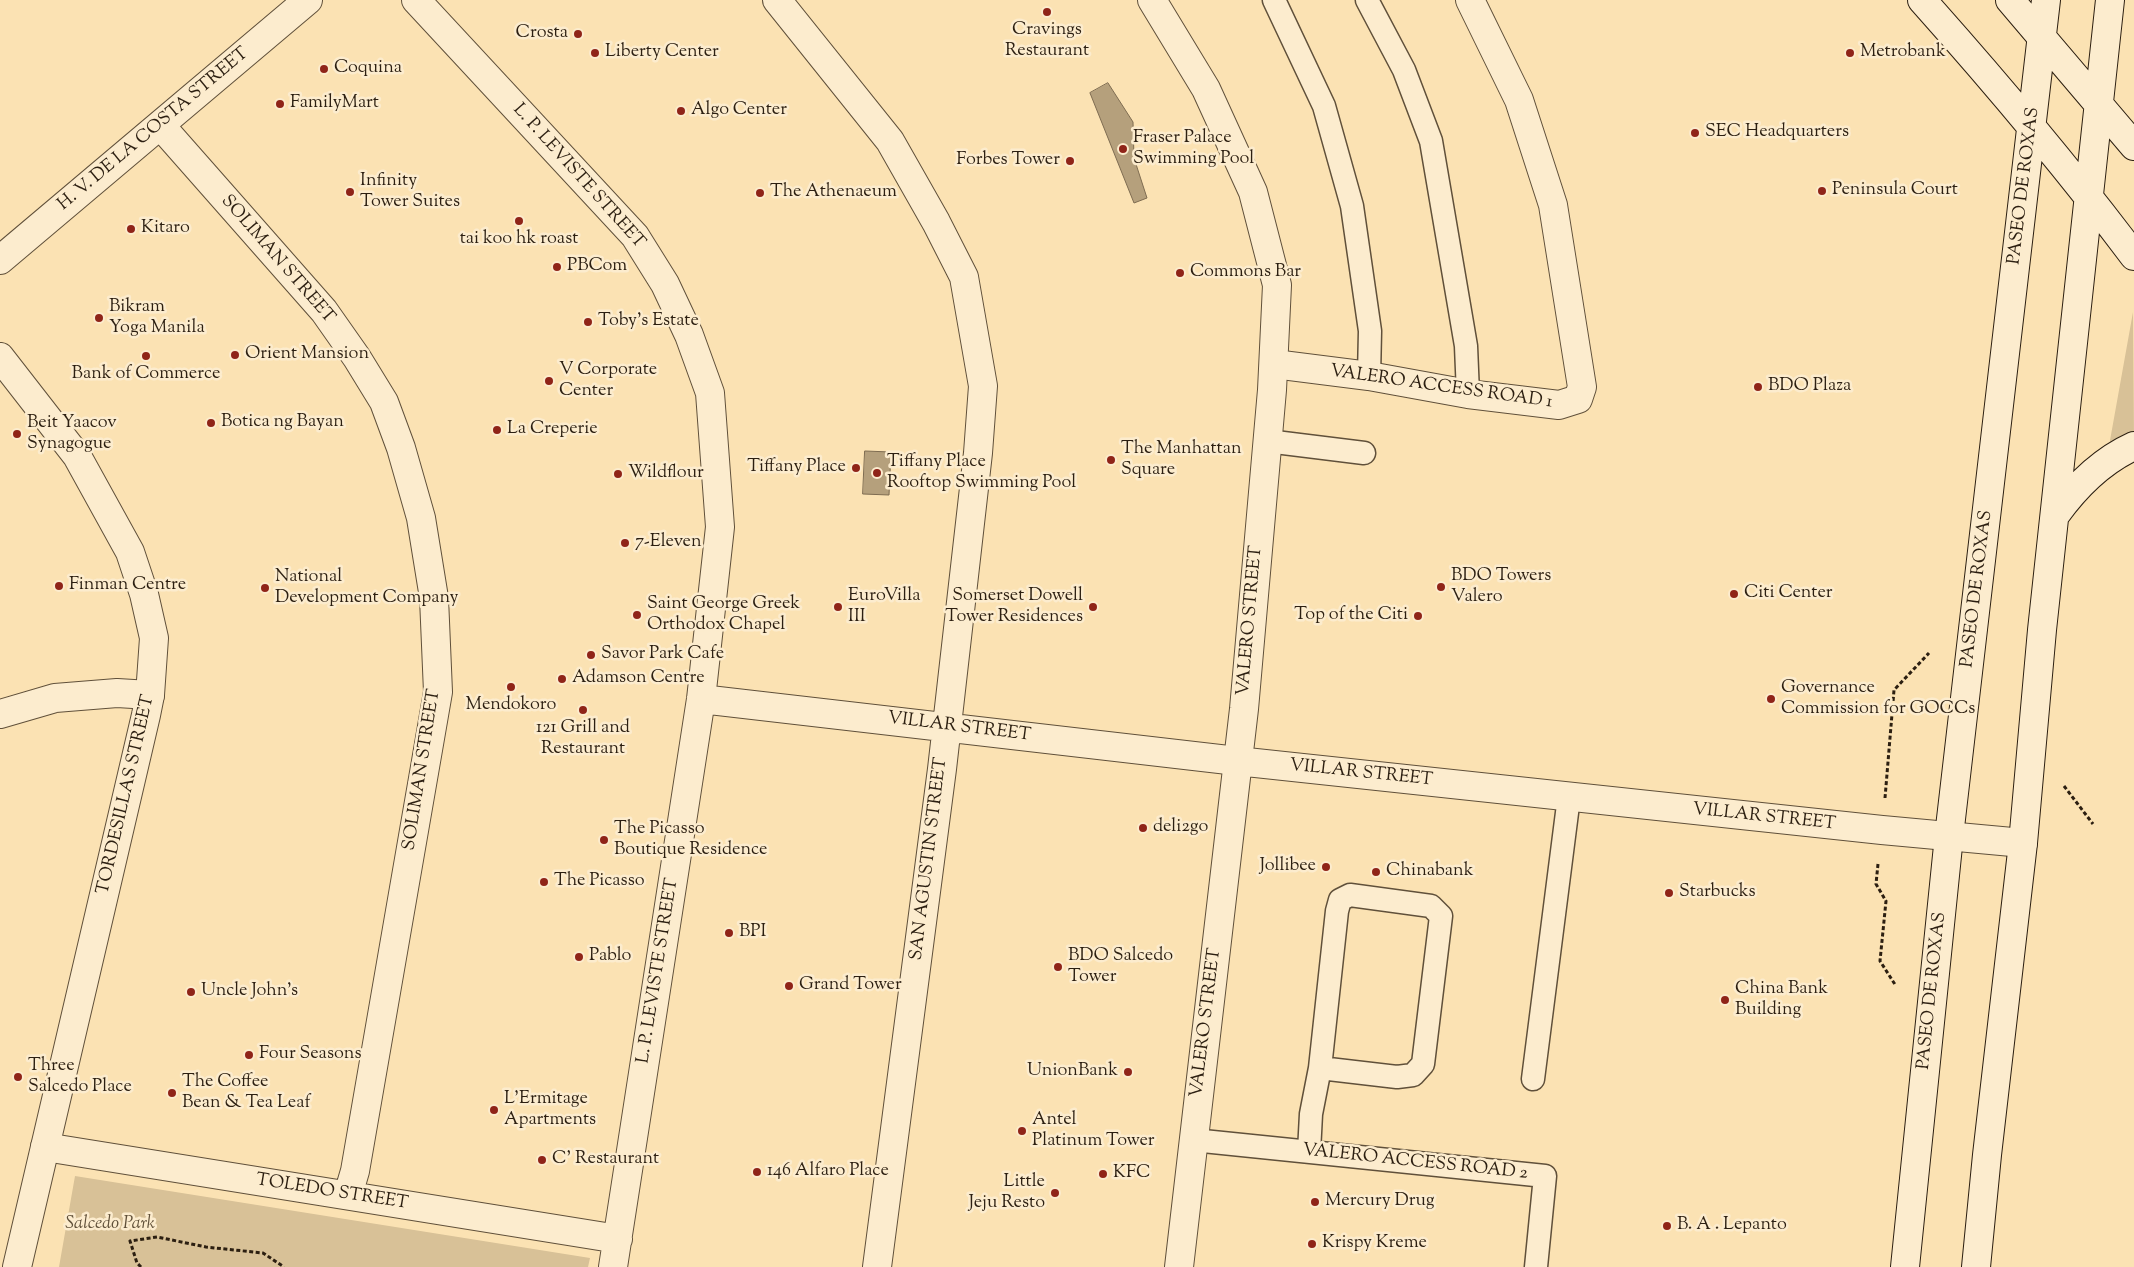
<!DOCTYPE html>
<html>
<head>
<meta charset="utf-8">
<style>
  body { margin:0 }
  canvas { display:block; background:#fbe2b3 }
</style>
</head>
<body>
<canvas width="2134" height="1267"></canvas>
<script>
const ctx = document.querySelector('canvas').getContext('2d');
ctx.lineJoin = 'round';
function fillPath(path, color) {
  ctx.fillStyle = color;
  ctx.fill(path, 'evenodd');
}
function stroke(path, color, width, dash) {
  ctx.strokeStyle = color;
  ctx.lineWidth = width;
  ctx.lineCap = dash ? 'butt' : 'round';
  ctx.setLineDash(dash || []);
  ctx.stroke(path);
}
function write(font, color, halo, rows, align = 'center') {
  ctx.font = font + ' "Sorts Mill Goudy",serif';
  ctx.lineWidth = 5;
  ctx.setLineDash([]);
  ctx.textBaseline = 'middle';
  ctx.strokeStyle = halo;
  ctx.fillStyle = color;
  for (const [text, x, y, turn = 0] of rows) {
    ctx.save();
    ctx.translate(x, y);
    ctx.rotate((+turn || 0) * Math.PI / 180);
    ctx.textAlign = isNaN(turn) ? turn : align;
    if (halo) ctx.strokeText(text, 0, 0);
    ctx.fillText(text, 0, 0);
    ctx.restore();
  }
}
const green = new Path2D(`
  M2133,312L2134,443L2109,446Z
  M75,1176L590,1258L588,1267H59Z`);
const water = new Path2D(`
  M1108,83L1133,122L1134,158L1147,198L1134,203L1090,93Z
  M865,451L891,452L889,495L863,494Z`);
const path = new Path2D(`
  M2064,786L2093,824
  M1885,798L1894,690L1929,653
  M1878,864L1876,884L1886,901L1880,961L1896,986
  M141,1267L137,1263L130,1241L157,1237L206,1247L263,1253L284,1267`);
const service = new Path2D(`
  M1274,0L1324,106L1352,206L1370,331L1369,376
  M1367,0L1404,70L1431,141L1466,346L1468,394
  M1267,441L1364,453
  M1533,1079L1569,797
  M1193,1140L1545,1176L1536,1267
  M1309,1152L1311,1114L1320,1068L1337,911L1340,900L1350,895L1431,906L1441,916L1423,1064L1413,1075L1397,1077L1320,1068`);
const minor = new Path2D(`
  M416,0L635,236L665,284L689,335L710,393L720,527L701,699L613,1267
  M777,0L890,141L936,222L964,277L983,386L978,453L942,769L877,1267
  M161,126L324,311L357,358L384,402L401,448L421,518L434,598L438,692L355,1171L348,1195
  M1274,364L1369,376L1468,394L1559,405L1578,399L1582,387L1553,205L1519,100L1470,0
  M701,699L1237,761
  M0,714L55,698L117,693L150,695
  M45,1147L618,1239`);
const tertiary = new Path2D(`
  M1152,0L1206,89L1253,192L1277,285L1272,390L1244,709L1179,1267
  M0,260L308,0
  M0,357L77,456L130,552L144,594L154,638L150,695L146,715L17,1267
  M1237,761L1882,830L2023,843`);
const secondary = new Path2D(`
  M1922,0C1996,83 2067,167 2134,256
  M2010,0L2134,146
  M2056,514C2077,485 2101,461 2134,446
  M1905,1267L1949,836L2046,0
  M1976,1267L1987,1155L2023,843L2042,630L2110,0`);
const markers = [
  [1047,12,5,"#8f2418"],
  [578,34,5,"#8f2418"],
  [595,53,5,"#8f2418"],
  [1850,53,5,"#8f2418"],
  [324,69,5,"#8f2418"],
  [280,104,5,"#8f2418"],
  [681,111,5,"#8f2418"],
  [1695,133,5,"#8f2418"],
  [1123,149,5,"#8f2418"],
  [1070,161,5,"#8f2418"],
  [1822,191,5,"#8f2418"],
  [350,192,5,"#8f2418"],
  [760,193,5,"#8f2418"],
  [519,221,5,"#8f2418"],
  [131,229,5,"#8f2418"],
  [557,267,5,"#8f2418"],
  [1180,273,5,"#8f2418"],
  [99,318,5,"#8f2418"],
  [588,322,5,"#8f2418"],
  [235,355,5,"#8f2418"],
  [146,356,5,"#8f2418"],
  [549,381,5,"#8f2418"],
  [1758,387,5,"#8f2418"],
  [211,423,5,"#8f2418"],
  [497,430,5,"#8f2418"],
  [17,434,5,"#8f2418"],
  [1111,460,5,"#8f2418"],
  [856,468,5,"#8f2418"],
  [877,473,5,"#8f2418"],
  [618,474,5,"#8f2418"],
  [625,543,5,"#8f2418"],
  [59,586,5,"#8f2418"],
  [1441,587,5,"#8f2418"],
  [265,588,5,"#8f2418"],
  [1734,594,5,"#8f2418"],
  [838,607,5,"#8f2418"],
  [1093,607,5,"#8f2418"],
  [637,615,5,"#8f2418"],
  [1418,616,5,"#8f2418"],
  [591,655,5,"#8f2418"],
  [562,679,5,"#8f2418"],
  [511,687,5,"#8f2418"],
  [1771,699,5,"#8f2418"],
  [583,710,5,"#8f2418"],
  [1143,828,5,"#8f2418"],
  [604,840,5,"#8f2418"],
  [1326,867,5,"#8f2418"],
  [1376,872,5,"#8f2418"],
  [544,882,5,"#8f2418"],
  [1669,893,5,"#8f2418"],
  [729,933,5,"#8f2418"],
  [579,957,5,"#8f2418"],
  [1058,967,5,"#8f2418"],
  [789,986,5,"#8f2418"],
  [191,992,5,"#8f2418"],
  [1725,1000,5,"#8f2418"],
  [249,1055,5,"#8f2418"],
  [1128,1072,5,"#8f2418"],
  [18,1077,5,"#8f2418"],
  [172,1093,5,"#8f2418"],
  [494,1110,5,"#8f2418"],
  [1022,1131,5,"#8f2418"],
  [542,1160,5,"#8f2418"],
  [757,1172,5,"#8f2418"],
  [1103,1174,5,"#8f2418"],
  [1055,1193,5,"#8f2418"],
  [1315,1202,5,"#8f2418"],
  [1667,1226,5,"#8f2418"],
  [1312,1244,5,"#8f2418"]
];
const poiNames = [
  ["Cravings",1047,31,"center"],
  ["Restaurant",1047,52,"center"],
  ["Crosta",568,34,"right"],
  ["Liberty Center",605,53],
  ["Metrobank",1860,53],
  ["Coquina",334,69],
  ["FamilyMart",290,104],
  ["Algo Center",691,111],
  ["SEC Headquarters",1705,133],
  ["Fraser Palace",1133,139],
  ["Swimming Pool",1133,160],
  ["Forbes Tower",1060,161,"right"],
  ["Infinity",360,182],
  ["Tower Suites",360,203],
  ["Peninsula Court",1832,191],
  ["The Athenaeum",770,193],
  ["Kitaro",141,229],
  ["tai koo hk roast",519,240,"center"],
  ["PBCom",567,267],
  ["Commons Bar",1190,273],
  ["Bikram",109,308],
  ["Yoga Manila",109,329],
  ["Toby's Estate",598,322],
  ["Orient Mansion",245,355],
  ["V Corporate",559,371],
  ["Center",559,392],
  ["Bank of Commerce",146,375,"center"],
  ["BDO Plaza",1768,387],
  ["Botica ng Bayan",221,423],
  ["Beit Yaacov",27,424],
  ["Synagogue",27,445],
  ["La Creperie",507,430],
  ["The Manhattan",1121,450],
  ["Square",1121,471],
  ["Tiffany Place",887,463],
  ["Rooftop Swimming Pool",887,484],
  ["Tiffany Place",846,468,"right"],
  ["Wildflour",628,474],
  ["7-Eleven",635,543],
  ["BDO Towers",1451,577],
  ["Valero",1451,598],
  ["National",275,578],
  ["Development Company",275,599],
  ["Finman Centre",69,586],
  ["Citi Center",1744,594],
  ["EuroVilla",848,597],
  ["III",848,618],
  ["Somerset Dowell",1083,597,"right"],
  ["Tower Residences",1083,618,"right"],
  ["Saint George Greek",647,605],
  ["Orthodox Chapel",647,626],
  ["Top of the Citi",1408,616,"right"],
  ["Savor Park Cafe",601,655],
  ["Adamson Centre",572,679],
  ["Governance",1781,689],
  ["Commission for GOCCs",1781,710],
  ["Mendokoro",511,706,"center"],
  ["121 Grill and",583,729,"center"],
  ["Restaurant",583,750,"center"],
  ["deli2go",1153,828],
  ["The Picasso",614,830],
  ["Boutique Residence",614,851],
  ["Jollibee",1316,867,"right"],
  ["Chinabank",1386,872],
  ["The Picasso",554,882],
  ["Starbucks",1679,893],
  ["BPI",739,933],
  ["Pablo",589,957],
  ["BDO Salcedo",1068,957],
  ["Tower",1068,978],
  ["Grand Tower",799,986],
  ["China Bank",1735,990],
  ["Building",1735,1011],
  ["Uncle John's",201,992],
  ["Four Seasons",259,1055],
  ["Three",28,1067],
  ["Salcedo Place",28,1088],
  ["UnionBank",1118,1072,"right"],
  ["The Coffee",182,1083],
  ["Bean & Tea Leaf",182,1104],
  ["L'Ermitage",504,1100],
  ["Apartments",504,1121],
  ["Antel",1032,1121],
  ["Platinum Tower",1032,1142],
  ["C' Restaurant",552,1160],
  ["146 Alfaro Place",767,1172],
  ["KFC",1113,1174],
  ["Little",1045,1183,"right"],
  ["Jeju Resto",1045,1204,"right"],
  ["Mercury Drug",1325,1202],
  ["B. A . Lepanto",1677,1226],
  ["Krispy Kreme",1322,1244]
];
const streetNames = [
  ["H. V. DE LA COSTA STREET",154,130,-40],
  ["L. P. LEVISTE STREET",578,177,48],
  ["PASEO DE ROXAS",2025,186,-83],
  ["SOLIMAN STREET",277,260,49],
  ["VALERO ACCESS ROAD 1",1441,388,8],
  ["PASEO DE ROXAS",1978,589,-83],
  ["VALERO STREET",1251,621,-85],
  ["VILLAR STREET",959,728,7],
  ["SOLIMAN STREET",423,770,-81],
  ["VILLAR STREET",1361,774,6],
  ["TORDESILLAS STREET",127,795,-77],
  ["VILLAR STREET",1764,818,6],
  ["SAN AGUSTIN STREET",930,859,-83],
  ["L. P. LEVISTE STREET",659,971,-81],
  ["PASEO DE ROXAS",1933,991,-84],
  ["VALERO STREET",1207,1023,-83],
  ["VALERO ACCESS ROAD 2",1415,1163,6],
  ["TOLEDO STREET",332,1193,9]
];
const parkNames = [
  ["Salcedo Park",110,1225]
];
fillPath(green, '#d8c197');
fillPath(water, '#b5a07c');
stroke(water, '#7e6c51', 1);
stroke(service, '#60503a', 25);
stroke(minor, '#60503a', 30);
stroke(tertiary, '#60503a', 30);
stroke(secondary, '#2c1f11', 30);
stroke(path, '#2c1f11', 3, [4, 2.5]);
stroke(service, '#fcecce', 22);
stroke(minor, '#fcecce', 28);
stroke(tertiary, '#fcecce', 28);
stroke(secondary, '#fcecce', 28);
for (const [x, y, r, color] of markers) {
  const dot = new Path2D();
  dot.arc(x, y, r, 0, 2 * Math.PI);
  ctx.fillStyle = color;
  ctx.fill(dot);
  stroke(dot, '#fcecce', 2);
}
write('18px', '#2c1f11', '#fcecce', poiNames, 'left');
write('18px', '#2c1f11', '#fcecce', streetNames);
write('italic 18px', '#605039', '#fcecce', parkNames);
</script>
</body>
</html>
